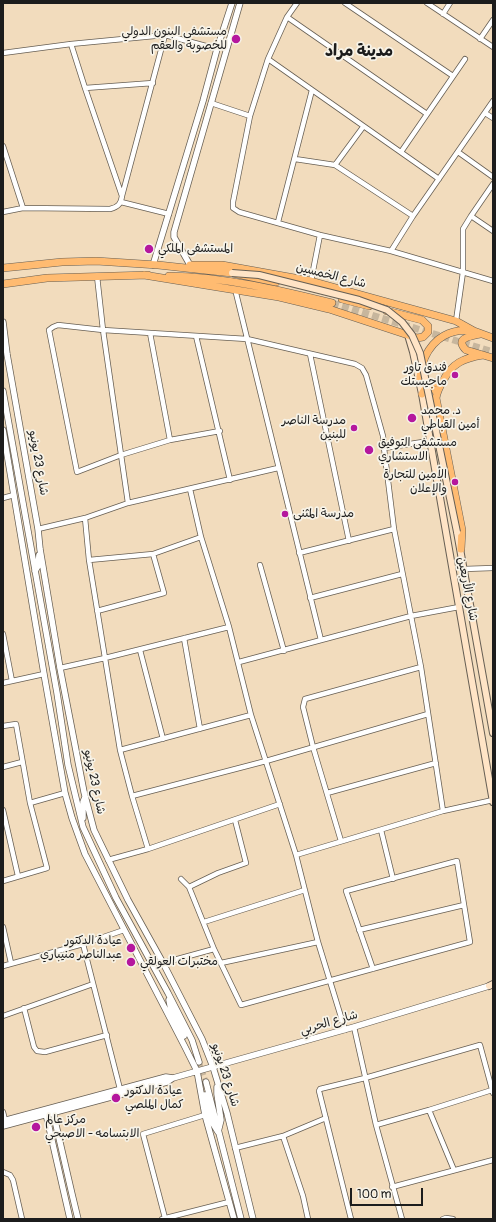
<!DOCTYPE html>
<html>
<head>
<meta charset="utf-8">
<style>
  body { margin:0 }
  #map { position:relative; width:496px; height:1222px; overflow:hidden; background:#f2dcbd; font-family:Pangolin,sans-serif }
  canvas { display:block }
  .frame { position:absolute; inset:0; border:4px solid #1c1c1c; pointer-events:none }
  .scale { position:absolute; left:350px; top:1188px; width:73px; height:18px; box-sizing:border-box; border:2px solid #1c1c1c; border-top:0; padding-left:5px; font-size:12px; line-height:14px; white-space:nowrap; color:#1c1c1c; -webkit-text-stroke:3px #f7f3e8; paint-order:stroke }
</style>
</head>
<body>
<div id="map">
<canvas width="496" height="1222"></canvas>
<div class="frame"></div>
<div class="scale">100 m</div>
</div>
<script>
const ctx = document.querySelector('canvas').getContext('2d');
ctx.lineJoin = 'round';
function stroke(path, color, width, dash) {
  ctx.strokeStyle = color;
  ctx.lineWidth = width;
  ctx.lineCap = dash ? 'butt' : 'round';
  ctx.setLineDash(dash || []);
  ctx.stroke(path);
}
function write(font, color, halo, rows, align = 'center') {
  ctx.font = font + ' Pangolin,"Playpen Sans Arabic",sans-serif';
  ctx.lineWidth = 3.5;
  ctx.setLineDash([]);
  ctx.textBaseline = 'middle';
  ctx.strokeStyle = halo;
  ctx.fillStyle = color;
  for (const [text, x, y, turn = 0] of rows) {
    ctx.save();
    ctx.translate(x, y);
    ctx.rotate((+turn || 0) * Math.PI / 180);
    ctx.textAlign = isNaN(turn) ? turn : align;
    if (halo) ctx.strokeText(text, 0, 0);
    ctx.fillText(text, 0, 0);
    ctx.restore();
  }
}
const tertiaryTunnel = new Path2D(`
  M199,1062L206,1082`);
const primaryTunnel = new Path2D(`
  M332,303L493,352`);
const minor = new Path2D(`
  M297,3L287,17L268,59L250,116L233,202V208L239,212L320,235L391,251L493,281
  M345,3L453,76
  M427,3L493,47
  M443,14L450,3
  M287,17L427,114
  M480,39L493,20
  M71,44L85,88
  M3,53L71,44L165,35L217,49
  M268,59L439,179
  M211,103L250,116
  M485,113L493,118
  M3,146L23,208
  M401,152L465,59
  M458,152L493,177
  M295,159L335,165L413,216
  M335,165L363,127
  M122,196L85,88L153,83
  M121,202L169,214
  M3,212L23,208L110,209C118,207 121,204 122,196L165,35
  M471,216L493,231
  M278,222L312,90
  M391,251L413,216L493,101
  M97,276L103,330L128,503
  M311,281L320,235
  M235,289L321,640
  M456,321L463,272V229L471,216L493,184
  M150,333L170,440
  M196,336L230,480
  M310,354L349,541
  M220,431L170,440L121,455L77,472L49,330L53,327L58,325L103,330L247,339L355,364L362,368L366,375L383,436L384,448L394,529L411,616L421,667L443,811
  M384,448L429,441
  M190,489L201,537L229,627L251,715L296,855L318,942L345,1030
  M3,498L14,495
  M85,518L89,560L120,750L132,796L148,849
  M38,529L85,518L128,503L278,468
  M299,553L394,529
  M89,560L153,554L201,537
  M260,565L284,651
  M464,569L493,568
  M310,598L402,574
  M97,611L164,593L153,554
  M3,634L12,681
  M184,638L200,729
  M140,650L163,739
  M239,662L411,616L459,607
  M60,668L105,658L229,627
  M3,683L44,674
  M3,726L16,724L30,803L47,868L3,881
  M120,750L251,715
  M3,767L22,762
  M327,793L436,763
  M132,796L266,761L428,714
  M30,803L65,793
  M3,810L18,876
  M381,830L393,879
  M341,841L313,747L303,707L305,699L421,667
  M296,855L443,811L493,800
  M108,860L148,849L280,804
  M181,879L189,887L214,949L241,1005L470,942L457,861L346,891L373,969
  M189,887L218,873L246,863L235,820
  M204,922L305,890
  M3,927L11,963
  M359,930L464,905
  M83,944L120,1089
  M163,963L214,949
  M221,963L318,942
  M3,966L83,944L124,930
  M24,1008L34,1047L37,1051L45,1052L107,1035
  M3,1016L93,984
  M354,1027L376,1125L402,1219
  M429,1110L454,1170
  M3,1112L5,1120
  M376,1125L429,1110L492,1090
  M283,1136L303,1196L308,1219
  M235,1148L283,1136L326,1118
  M3,1172L10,1175L13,1180L22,1219
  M392,1187L493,1160
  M165,1218L143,1134L205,1115
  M162,1219L229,1202
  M351,1219L319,1091L320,1089L365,1078L480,1045L493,1093
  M443,1219L446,1218L453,1219`);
const tertiary = new Path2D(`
  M153,265L203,101L217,49L232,3
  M190,265L174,237V232L240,3
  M3,322L7,354L38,529L40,549L60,668L84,792L94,830L128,900L163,963L202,1039L213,1067L227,1113L253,1219
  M3,391L57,693L68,765L83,827L116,898L168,993L192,1040L199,1062
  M3,430L44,674L65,793L72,818L85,854L185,1047L197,1071L205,1115L234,1219
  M35,571L38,566L39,555
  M83,818V802L85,797
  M169,1000L171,1010L184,1036
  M206,1082L241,1219
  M205,1095L212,1122L218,1132L221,1120L217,1094V1087
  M53,1112L72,1194L78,1219
  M46,1114L70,1219
  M3,1121L166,1077L173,1078L354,1027L489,986
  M3,1126L167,1082L173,1078`);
const secondary = new Path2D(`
  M405,333L408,335L413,352L422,394L493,802
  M457,532L493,733
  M489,986L493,984`);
const primary = new Path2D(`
  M190,265H222L311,281L456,321L474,331L493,338
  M3,268L62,262L96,261L158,265L232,273L276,282
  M144,275L279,297L329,309L417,338L423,337L428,332V326L422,320L387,311
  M169,276C224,277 279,290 332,303
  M3,284L47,278L148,275
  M342,299L369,306
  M480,334C471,336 454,338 466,350L493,358
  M442,382L429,383L419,381C421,374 422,364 425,357C434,338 451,328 471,331
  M422,394C425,386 433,386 437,393
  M461,549L462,530L436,398C437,392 440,386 443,381C452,363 464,358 483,355`);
const secondaryBridge = new Path2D(`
  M232,273L259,275L359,300L387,310L402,322L412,335L420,353L457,532`);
const markers = [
  [236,39,5,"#b5179e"],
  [149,249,5,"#b5179e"],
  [455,375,4,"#b5179e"],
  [412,418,5,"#b5179e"],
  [354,428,4,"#b5179e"],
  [369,450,5,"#b5179e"],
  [455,482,4,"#b5179e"],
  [285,514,4,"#b5179e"],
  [131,948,5,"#b5179e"],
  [131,962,5,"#b5179e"],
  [116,1098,5,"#b5179e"],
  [36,1127,5,"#b5179e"]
];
const poiNames = [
  ["مستشفى البنون الدولي",227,32,"right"],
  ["للخصوبة والعقم",227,46,"right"],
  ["المستشفى الملكي",158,249],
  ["فندق تاور",447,368,"right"],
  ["ماجيستك",447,382,"right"],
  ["د. محمد",421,411],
  ["أمين القباطي",421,425],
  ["مدرسة الناصر",346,421,"right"],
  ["للبنين",346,435,"right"],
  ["مستشفى التوفيق",378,443],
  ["الاستشاري",378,457],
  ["الأمين للتجارة",447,475,"right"],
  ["والإعلان",447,489,"right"],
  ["مدرسة المثنى",293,514],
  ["عيادة الدكتور",122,941,"right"],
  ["عبدالناصر منيباري",122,955,"right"],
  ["مختبرات العولقي",140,962],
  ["عيادة الدكتور",125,1091],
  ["كمال الملصي",125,1105],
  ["مركز عالم",45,1120],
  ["الابتسامه - الاصبحي",45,1134]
];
const streetNames = [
  ["شارع الخمسين",331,276,14],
  ["شارع 23 يونيو",38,463,80],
  ["شارع الأربعين",467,589,79],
  ["شارع 23 يونيو",94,782,78],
  ["شارع الحربي",329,1023,-16],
  ["شارع 23 يونيو",225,1075,72]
];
const districtNames = [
  ["مدينة مراد",359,52]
];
stroke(tertiaryTunnel, '#c7b69d', 5.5, [5.5, 3]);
stroke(primaryTunnel, '#c7b69d', 7, [7, 3.5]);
stroke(minor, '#675f54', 6);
stroke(tertiary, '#675f54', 7);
stroke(secondary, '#675f54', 8);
stroke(primary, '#675f54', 8);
stroke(minor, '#fff', 4.5);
stroke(tertiary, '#fff', 5.5);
stroke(secondary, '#ffe4c6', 6);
stroke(primary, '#ffbb71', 7);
stroke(secondaryBridge, '#675f54', 8, []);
stroke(secondaryBridge, '#ffe4c6', 6);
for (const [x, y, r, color] of markers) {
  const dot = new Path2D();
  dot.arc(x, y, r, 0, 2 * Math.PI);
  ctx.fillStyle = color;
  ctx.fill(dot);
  stroke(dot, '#f7f3e8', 1.5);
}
write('12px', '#1c1c1c', '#f7f3e8', poiNames, 'left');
write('12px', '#1c1c1c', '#f7f3e8', streetNames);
write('bold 16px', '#1c1c1c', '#f7f3e8', districtNames);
</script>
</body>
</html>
